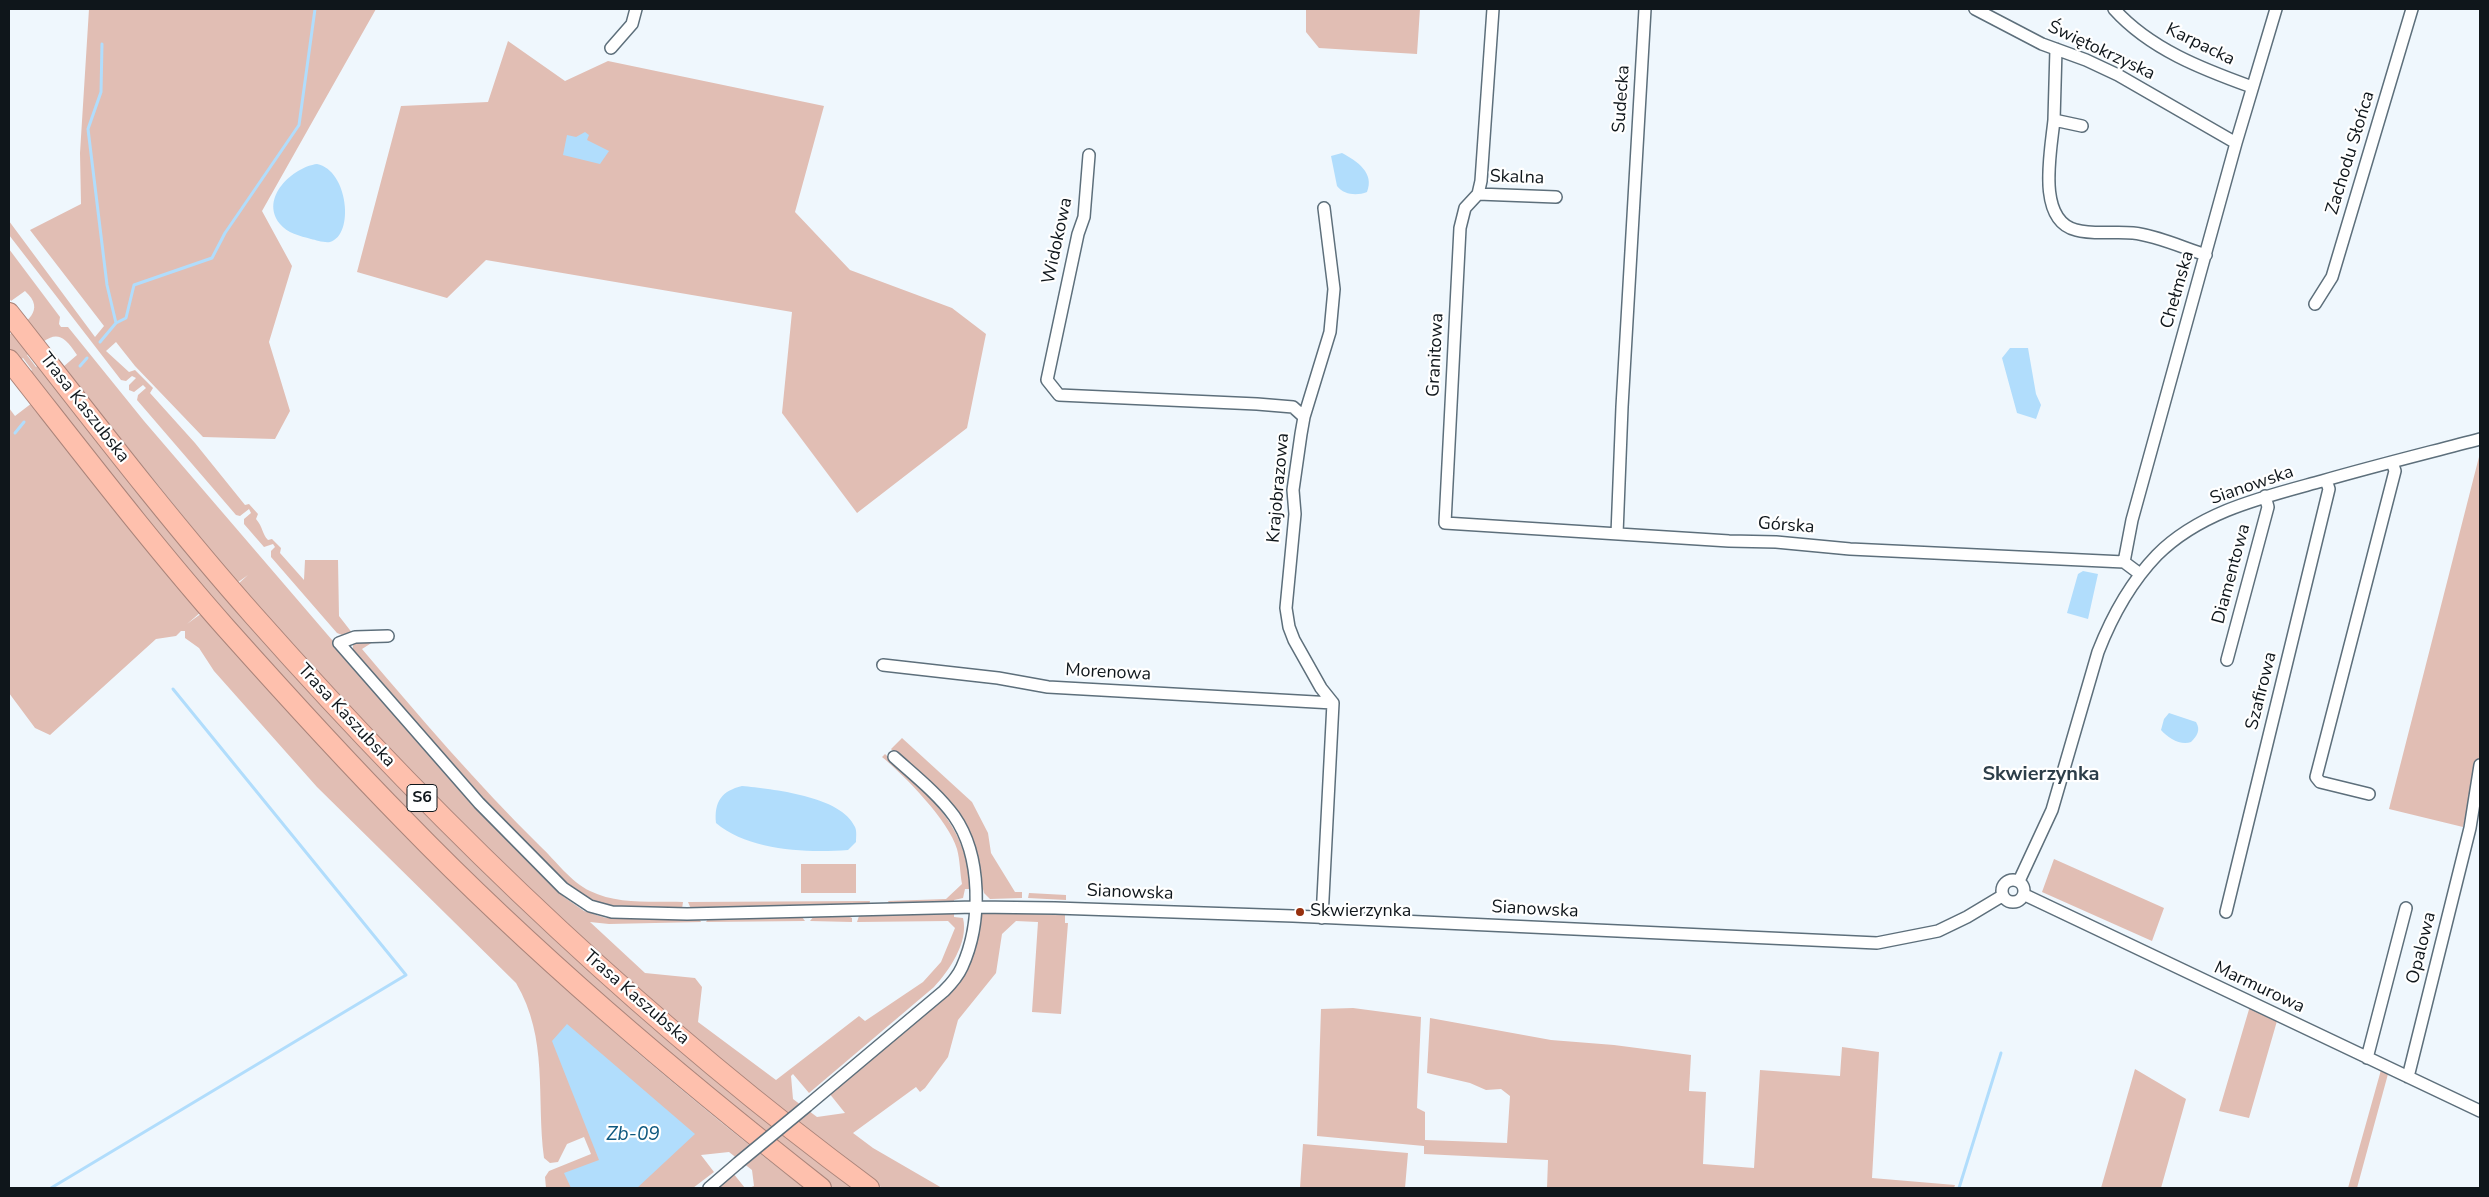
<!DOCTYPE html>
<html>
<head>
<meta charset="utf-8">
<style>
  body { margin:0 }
  #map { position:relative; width:2489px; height:1197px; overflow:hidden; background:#eff7fd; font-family:"Nunito Sans",sans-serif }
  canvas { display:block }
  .frame { position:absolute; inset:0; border:10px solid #0f161b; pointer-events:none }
</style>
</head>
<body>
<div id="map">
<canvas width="2489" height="1197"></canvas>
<div class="frame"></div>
</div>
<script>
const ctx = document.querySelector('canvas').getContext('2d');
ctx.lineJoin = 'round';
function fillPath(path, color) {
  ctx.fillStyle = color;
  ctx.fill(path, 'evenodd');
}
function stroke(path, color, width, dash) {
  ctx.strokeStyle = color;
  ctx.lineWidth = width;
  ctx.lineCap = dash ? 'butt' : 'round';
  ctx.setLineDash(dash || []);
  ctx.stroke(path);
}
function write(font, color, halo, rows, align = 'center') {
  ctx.font = font + ' "Nunito Sans",sans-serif';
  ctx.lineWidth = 4.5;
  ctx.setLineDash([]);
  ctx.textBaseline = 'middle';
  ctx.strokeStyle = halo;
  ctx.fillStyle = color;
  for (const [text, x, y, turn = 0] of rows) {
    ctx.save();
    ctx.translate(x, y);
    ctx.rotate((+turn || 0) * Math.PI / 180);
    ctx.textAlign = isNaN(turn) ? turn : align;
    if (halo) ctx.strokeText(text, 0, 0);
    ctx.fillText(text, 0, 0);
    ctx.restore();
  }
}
const green = new Path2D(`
  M89,9H376L262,211L292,266L269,342L290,411L275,439L203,437L135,366L116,342L106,351L129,372L135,370L153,388L150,393L195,443L245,505L249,504L258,514L256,519C263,527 262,534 268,540L272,539L281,548L280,553L304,580L305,560H338L339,616L353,634L342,635L337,633L271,557V551L275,547L273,544L264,547L244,524V519L251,513L249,509L240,516L236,515L137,400L138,395L146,388L143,385L134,392L129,390V385L136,378L132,376L126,381L121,380L9,235V221L95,337L104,326L30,230L81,204L80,153Z
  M1306,9H1420L1417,54L1319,48L1306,32Z
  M508,41L565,81L608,61L824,106L795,212L850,270L952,308L986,334L967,428L857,513L782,413L792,312L486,260L447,298L357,272L401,106L488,102Z
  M9,249L60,317L59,324L61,327H68L144,421L478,810L564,897L584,911L606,918H696L700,920L701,922L609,924L590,922L645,973L695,978L702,987L698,1022L776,1080L859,1016L865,1021L923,982L941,962L955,928L948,921L857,922L859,916L954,912V917L963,918C969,942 949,971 934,987L809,1093L793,1074L791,1076L793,1099L817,1117L845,1113L829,1093L950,990L962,974L971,956L982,914L1000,911L1065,913V923H1068L1061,1014L1032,1012L1038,922L1016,921L1002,934L996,973L958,1020L948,1057L925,1088L920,1092L916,1087L853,1133L873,1148L942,1188H882L763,1097L660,1011L550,912L430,795L303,658L238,584L248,575L237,583L63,367L77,355C58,325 50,336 27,355L36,367L41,363C135,483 230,602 333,714C492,888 668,1047 857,1188H829L766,1140L591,993L480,889L372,781L269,669L176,559L27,374L32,370L23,358L9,369V335C25,322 47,311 25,291L11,301L9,298Z
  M32,403L201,612L187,624L202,613C381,826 584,1018 804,1188H749L754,1186L752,1170L729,1152L701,1155L714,1172L693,1188H546L545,1177L549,1171L591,1154L584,1137L567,1144L558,1162L550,1163L544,1158C536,1097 549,1039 516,983L317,787L214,671L199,648L185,638V631H181L176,636L156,639L50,735L35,728L9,693V408L15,416Z
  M2480,453V759L2463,827L2389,809Z
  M356,641L373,642L362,649C419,716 477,784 540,846C555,860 571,882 590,891C618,905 653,901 683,902L682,909H615L582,898L506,828L353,651V645Z
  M902,738L972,802L988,833L991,853L1015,892H1022V898L990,899L984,893L983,889H979L970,838L891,749Z
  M885,754C928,795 968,825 970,889H965L963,898L954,900V904L890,905L888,901L946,899L962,884C960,873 960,860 957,849C949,821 905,776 882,757Z
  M2054,859L2164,908L2152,941L2042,892Z
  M801,864H856V893H801Z
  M1029,893L1066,895V900L1028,898Z
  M870,901L869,906L691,909L688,902Z
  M814,916H848L852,918V922L810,921Z
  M802,917L805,921L706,922L708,919Z
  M2250,1006L2277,1021L2249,1118L2219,1111Z
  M1353,1008L1421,1017L1417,1108L1425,1112V1140L1507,1143L1510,1096L1501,1089L1486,1090L1470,1083L1427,1073L1430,1018L1551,1040L1614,1045L1691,1055L1689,1091L1706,1092L1703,1164L1754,1168L1760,1070L1840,1076L1842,1047L1879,1052L1872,1178L1955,1185L1954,1188H1547L1548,1160L1424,1154V1146L1317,1136L1321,1009Z
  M2135,1069L2186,1099L2161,1188H2101Z
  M2381,1070L2388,1074L2357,1188H2348Z
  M1303,1144L1408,1153L1405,1188H1300Z
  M733,1173L745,1188H714Z`);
const water = new Path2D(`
  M585,132L589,135L587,140L609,151L600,164L563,155L567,135L576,137Z
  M1342,153C1357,161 1375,173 1367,192C1357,196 1344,195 1337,186L1331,156Z
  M317,164C348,170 355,235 330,242C324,243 316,240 311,239C300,236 287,233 280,224C259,198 293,167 317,164Z
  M2010,348H2028L2036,394L2041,405L2036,419L2017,413L2002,358Z
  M2083,571L2098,574L2088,619L2067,613L2078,574Z
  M2169,713L2196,722C2201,730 2197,736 2191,742C2181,746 2168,738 2161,730L2164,719Z
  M742,786C771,789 842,796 855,827C857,831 856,838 856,842L848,850C807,853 749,851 716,823C714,801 722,791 742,786Z
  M567,1024L695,1134L637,1188H571L564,1173L599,1160L552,1041Z`);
const stream = new Path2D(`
  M102,44L101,92L88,129L107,285L116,323
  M100,342L116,323L126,318L134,285L212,258L225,233L299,125L315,9
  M80,366L87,358
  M15,433L24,422
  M51,1188L406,975L173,689
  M1959,1188L2001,1053`);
const street = new Path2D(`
  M1493,9L1481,181L1478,194L1465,208L1460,228L1445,523L1729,541L1776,542L1850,549L2124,562
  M1975,9L2042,44L2086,60L2118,75L2236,143
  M2114,9C2150,49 2202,69 2252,87
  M611,48L632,24L636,9
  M2054,120L2056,49
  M2082,126L2054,120C2051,151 2036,220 2076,230C2093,235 2115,231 2133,233C2155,235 2184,248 2206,255
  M1089,155L1084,217L1078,234L1047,380L1059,395L1257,404L1293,407L1304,417
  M1478,194L1556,197
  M1324,208L1334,289L1330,332L1304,417L1301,434L1293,490L1295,514L1286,608L1289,627L1294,640L1321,688L1333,703
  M2315,304L2332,277L2412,9
  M1617,534L1622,407L1645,9
  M2140,574L2124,562L2132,520L2236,143L2276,9
  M388,636L355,637L339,643L479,803L563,888L590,906L612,912L687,914L975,907L1055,908L1293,916L1877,943L1938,931L1967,917L2002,896
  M2227,660L2268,507L2265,496
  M883,665L998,678L1048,687L1333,703
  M2369,794L2320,782L2316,777L2395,471L2392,462
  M2002 891a11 11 0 1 1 22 0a11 11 0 1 1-22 0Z
  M2019,881L2052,810L2098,652C2112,616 2130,583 2157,555C2201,511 2264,497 2322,481C2374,466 2427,453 2480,439
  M2025,895L2480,1111
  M2226,912L2329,489L2326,480
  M1322,918L1333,703
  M2367,1058L2406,908
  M2408,1077L2470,828L2480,765
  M807,1106L944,991C951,984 958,976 962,967C982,923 982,856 954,816C938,794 914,775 894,757
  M709,1188L738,1163`);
const highway = new Path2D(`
  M9,313C89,415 168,519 254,616C440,826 643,1021 869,1188
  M9,360C80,450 150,542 226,628C284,693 343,758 405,821C534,954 675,1073 821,1188`);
const streetBridge = new Path2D(`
  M738,1163L807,1106`);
const markers = [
  [1300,912,5,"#97300e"]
];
const shields = [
  [422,798,30]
];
const shieldNames = [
  ["S6",422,798]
];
const streetNames = [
  ["Karpacka",2200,45,26],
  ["Świętokrzyska",2101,51,25],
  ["Sudecka",1622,99,-86],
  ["Zachodu Słońca",2351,153,-73],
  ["Skalna",1517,178,2],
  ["Widokowa",1058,241,-78],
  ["Chełmska",2178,290,-74],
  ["Granitowa",1436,355,-87],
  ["Trasa Kaszubska",84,408,52],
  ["Sianowska",2252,486,-19],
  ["Krajobrazowa",1279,488,-85],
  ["Górska",1786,526,4],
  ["Diamentowa",2232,574,-75],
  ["Morenowa",1108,673,3],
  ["Szafirowa",2262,691,-76],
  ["Trasa Kaszubska",346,716,47],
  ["Sianowska",1130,893,2],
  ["Sianowska",1535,910,3],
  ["Opalowa",2422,948,-76],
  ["Marmurowa",2259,988,25],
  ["Trasa Kaszubska",636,998,41]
];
const poiNames = [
  ["Skwierzynka",1310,912]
];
const waterNames = [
  ["Zb-09",633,1135]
];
const quarterNames = [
  ["Skwierzynka",2041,775]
];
fillPath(green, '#e1beb4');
fillPath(water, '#b1ddfc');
stroke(stream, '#b1ddfc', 3);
stroke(street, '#5d6f7b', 14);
stroke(highway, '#aa847a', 22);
stroke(street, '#fff', 11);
stroke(highway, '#fec0ad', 20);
stroke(streetBridge, '#5d6f7b', 14, []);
stroke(streetBridge, '#fff', 11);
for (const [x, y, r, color] of markers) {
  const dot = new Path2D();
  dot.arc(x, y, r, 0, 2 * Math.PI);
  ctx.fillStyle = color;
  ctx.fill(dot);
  stroke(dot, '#fff', 2);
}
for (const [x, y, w] of shields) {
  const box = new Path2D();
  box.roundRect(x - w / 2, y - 13.5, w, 27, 4);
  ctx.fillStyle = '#fff';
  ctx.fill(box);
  stroke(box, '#0f161b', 1);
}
write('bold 16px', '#0f161b', null, shieldNames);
write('18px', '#0f161b', '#fff', streetNames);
write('18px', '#0f161b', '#fff', poiNames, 'left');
write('italic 19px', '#0e587f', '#fff', waterNames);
write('bold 20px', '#2d3e49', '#fff', quarterNames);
</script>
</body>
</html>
